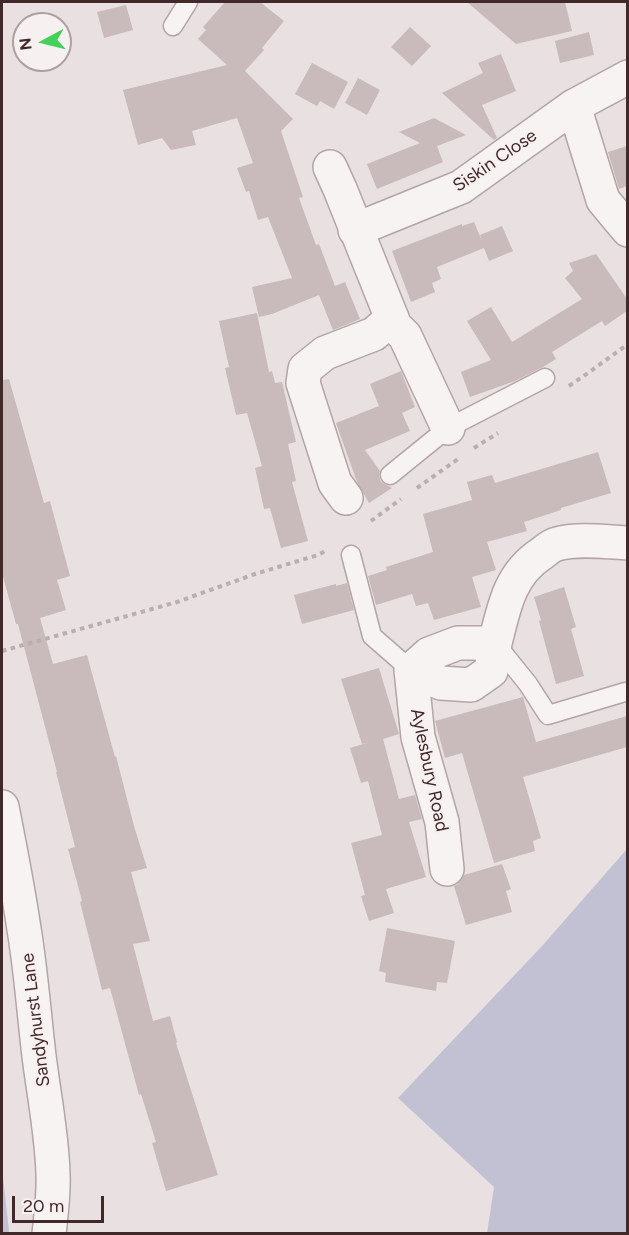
<!DOCTYPE html>
<html>
<head>
<meta charset="utf-8">
<style>
  body { margin:0 }
  #map { position:relative; width:629px; height:1235px; overflow:hidden; background:#e9e0e1; font-family:Figtree,sans-serif }
  canvas { display:block }
  .frame { position:absolute; inset:0; border:3px solid #412829; pointer-events:none }
  .north { position:absolute; left:12px; top:12px; width:60px; height:60px; box-sizing:border-box; background:#f7f0f0; border:2px solid #aea0a0; border-radius:50%; rotate:263deg; font-size:16px; font-weight:700; line-height:24px; text-align:center; color:#412829 }
  .north::after { content:''; display:block; margin:auto; width:21px; height:27px; background:#42d259; clip-path:polygon(50% 0,100% 100%,50% 72%,0 100%) }
  .scale { position:absolute; left:12px; top:1196px; width:92px; height:27px; box-sizing:border-box; border:3px solid #412829; border-top:0; padding-left:8px; font-size:18px; line-height:21px; white-space:nowrap; color:#412829; -webkit-text-stroke:4px #f7f0f0; paint-order:stroke }
</style>
</head>
<body>
<div id="map">
<canvas width="629" height="1235"></canvas>
<div class="frame"></div>
<div class="north">N</div>
<div class="scale">20 m</div>
</div>
<script>
const ctx = document.querySelector('canvas').getContext('2d');
ctx.lineJoin = 'round';
function fillPath(path, color) {
  ctx.fillStyle = color;
  ctx.fill(path, 'evenodd');
}
function stroke(path, color, width, dash) {
  ctx.strokeStyle = color;
  ctx.lineWidth = width;
  ctx.lineCap = dash ? 'butt' : 'round';
  ctx.setLineDash(dash || []);
  ctx.stroke(path);
}
function write(font, color, halo, rows, align = 'center') {
  ctx.font = font + ' Figtree,sans-serif';
  ctx.lineWidth = 4.5;
  ctx.setLineDash([]);
  ctx.textBaseline = 'middle';
  ctx.strokeStyle = halo;
  ctx.fillStyle = color;
  for (const [text, x, y, turn = 0] of rows) {
    ctx.save();
    ctx.translate(x, y);
    ctx.rotate((+turn || 0) * Math.PI / 180);
    ctx.textAlign = isNaN(turn) ? turn : align;
    if (halo) ctx.strokeText(text, 0, 0);
    ctx.fillText(text, 0, 0);
    ctx.restore();
  }
}
const green = new Path2D(`
  M627,849V1233H487L494,1187L398,1098L542,946Z
  M2,1168L9,1231L8,1233H2Z`);
const building = new Path2D(`
  M225,2H260L284,21L262,48L264,50L245,71L293,119L281,131L303,197L299,198L316,245L319,244L335,286L345,282L360,319L333,330L319,295L272,314L259,317L252,287L292,278L268,217L258,220L249,191L246,192L237,168L253,163L237,118L192,131L196,145L171,150L162,138L138,145L123,90L227,65L198,39L206,30L203,27Z
  M467,2H565L572,31L516,44Z
  M126,5L133,30L104,38L97,12Z
  M410,27L431,46L412,66L391,47Z
  M589,32L594,55L560,63L555,41Z
  M501,54L516,91L482,105L497,138L494,140L442,93L483,73L478,63Z
  M312,63L348,82L334,109L320,101L317,106L295,94Z
  M358,78L380,90L367,115L345,103Z
  M434,118L466,135L437,146L443,162L377,189L367,164L420,143L399,132Z
  M627,146V186L619,189L608,152Z
  M474,222L482,241L480,235L502,226L513,251L489,261L484,248L437,267L441,279L432,283L435,292L411,302L392,251L462,224V226Z
  M596,254L627,299V311L605,326L602,321L552,352L556,359L543,367L515,381L470,397L461,372L491,360L467,321L491,307L512,342L582,299L565,278L573,271L569,263Z
  M257,313L269,372L272,371L275,383L282,382L296,442L288,444L296,481L292,482L308,541L281,548L270,508L264,509L255,468L262,466L247,413L236,415L225,368L229,367L219,321Z
  M401,371L415,407L402,413L410,431L365,450L380,471L379,476L381,482L392,488L369,503L357,482L336,423L379,406L370,384Z
  M9,379L44,503L50,501L70,576L57,580L66,610L40,618L53,664L87,655L115,757L116,756L134,826L147,868L131,872L150,941L133,944L153,1021L170,1016L177,1042L176,1043L218,1175L166,1191L152,1143L156,1142L141,1094L139,1095L110,988L102,990L80,902L82,901L68,849L75,847L56,772H57L18,624H16L2,573V380Z
  M598,452L611,493L561,508V510L524,522L527,531L487,542L496,570L472,577L481,607L434,620L428,603L416,606L412,594L376,605L368,576L387,570L386,567L433,552L423,514L472,500L467,482L492,475L495,483Z
  M347,583L354,610L302,624L294,595L336,584V586Z
  M564,587L576,627L571,629L584,676L556,684L539,621L541,620L534,597Z
  M379,668L399,734L383,739L399,799L415,795L422,819L409,822L426,877L386,889L394,913L369,921L361,896L365,895L351,843L382,835L368,781L361,783L350,748L370,742L362,744L341,679Z
  M523,697L536,742L627,716V747L523,777L541,838L533,841L535,851L494,863L462,753L445,758L435,721Z
  M502,864L511,889L506,891L512,912L466,925L454,886L458,884L464,875Z
  M387,928L455,941L447,983L437,982L436,991L385,982L386,973L379,971Z`);
const path = new Path2D(`
  M569,386L588,373L628,344
  M474,448L498,433
  M417,488L458,459
  M371,521L401,499
  M2,651L177,602L255,574L318,555L327,550`);
const service = new Path2D(`
  M173,26L188,2
  M390,475L448,428L545,378
  M351,555L372,636L411,670
  M495,643L528,684L548,715L625,692`);
const minor = new Path2D(`
  M574,106L603,200L628,230
  M330,167L340,189L395,326L405,336L448,428
  M355,230L461,187L574,106L628,77
  M346,498L335,483L303,383L305,369L325,353L374,334L392,318
  M411,670L441,683L471,685L491,671L495,643
  M447,869L442,822L418,737L411,670L429,654L458,643H495C504,608 509,575 541,554C546,550 552,545 557,544C577,538 607,542 628,543`);
const tertiary = new Path2D(`
  M2,807C10,848 18,888 24,929C31,971 34,1014 39,1056C44,1096 52,1135 53,1174C54,1194 51,1214 49,1234`);
const streetNames = [
  ["Siskin Close",495,161,-34],
  ["Aylesbury Road",429,770,78],
  ["Sandyhurst Lane",36,1020,-97]
];
fillPath(green, '#c2c1d4');
fillPath(building, '#c9babb');
stroke(service, '#b3a5a6', 21);
stroke(minor, '#b3a5a6', 36);
stroke(tertiary, '#b3a5a6', 36);
stroke(path, '#baaeae', 4, [4.5, 4.5]);
stroke(service, '#f8f3f3', 18);
stroke(minor, '#f8f3f3', 33);
stroke(tertiary, '#f8f3f3', 33);
write('18px', '#412829', '#f7f0f0', streetNames);
</script>
</body>
</html>
